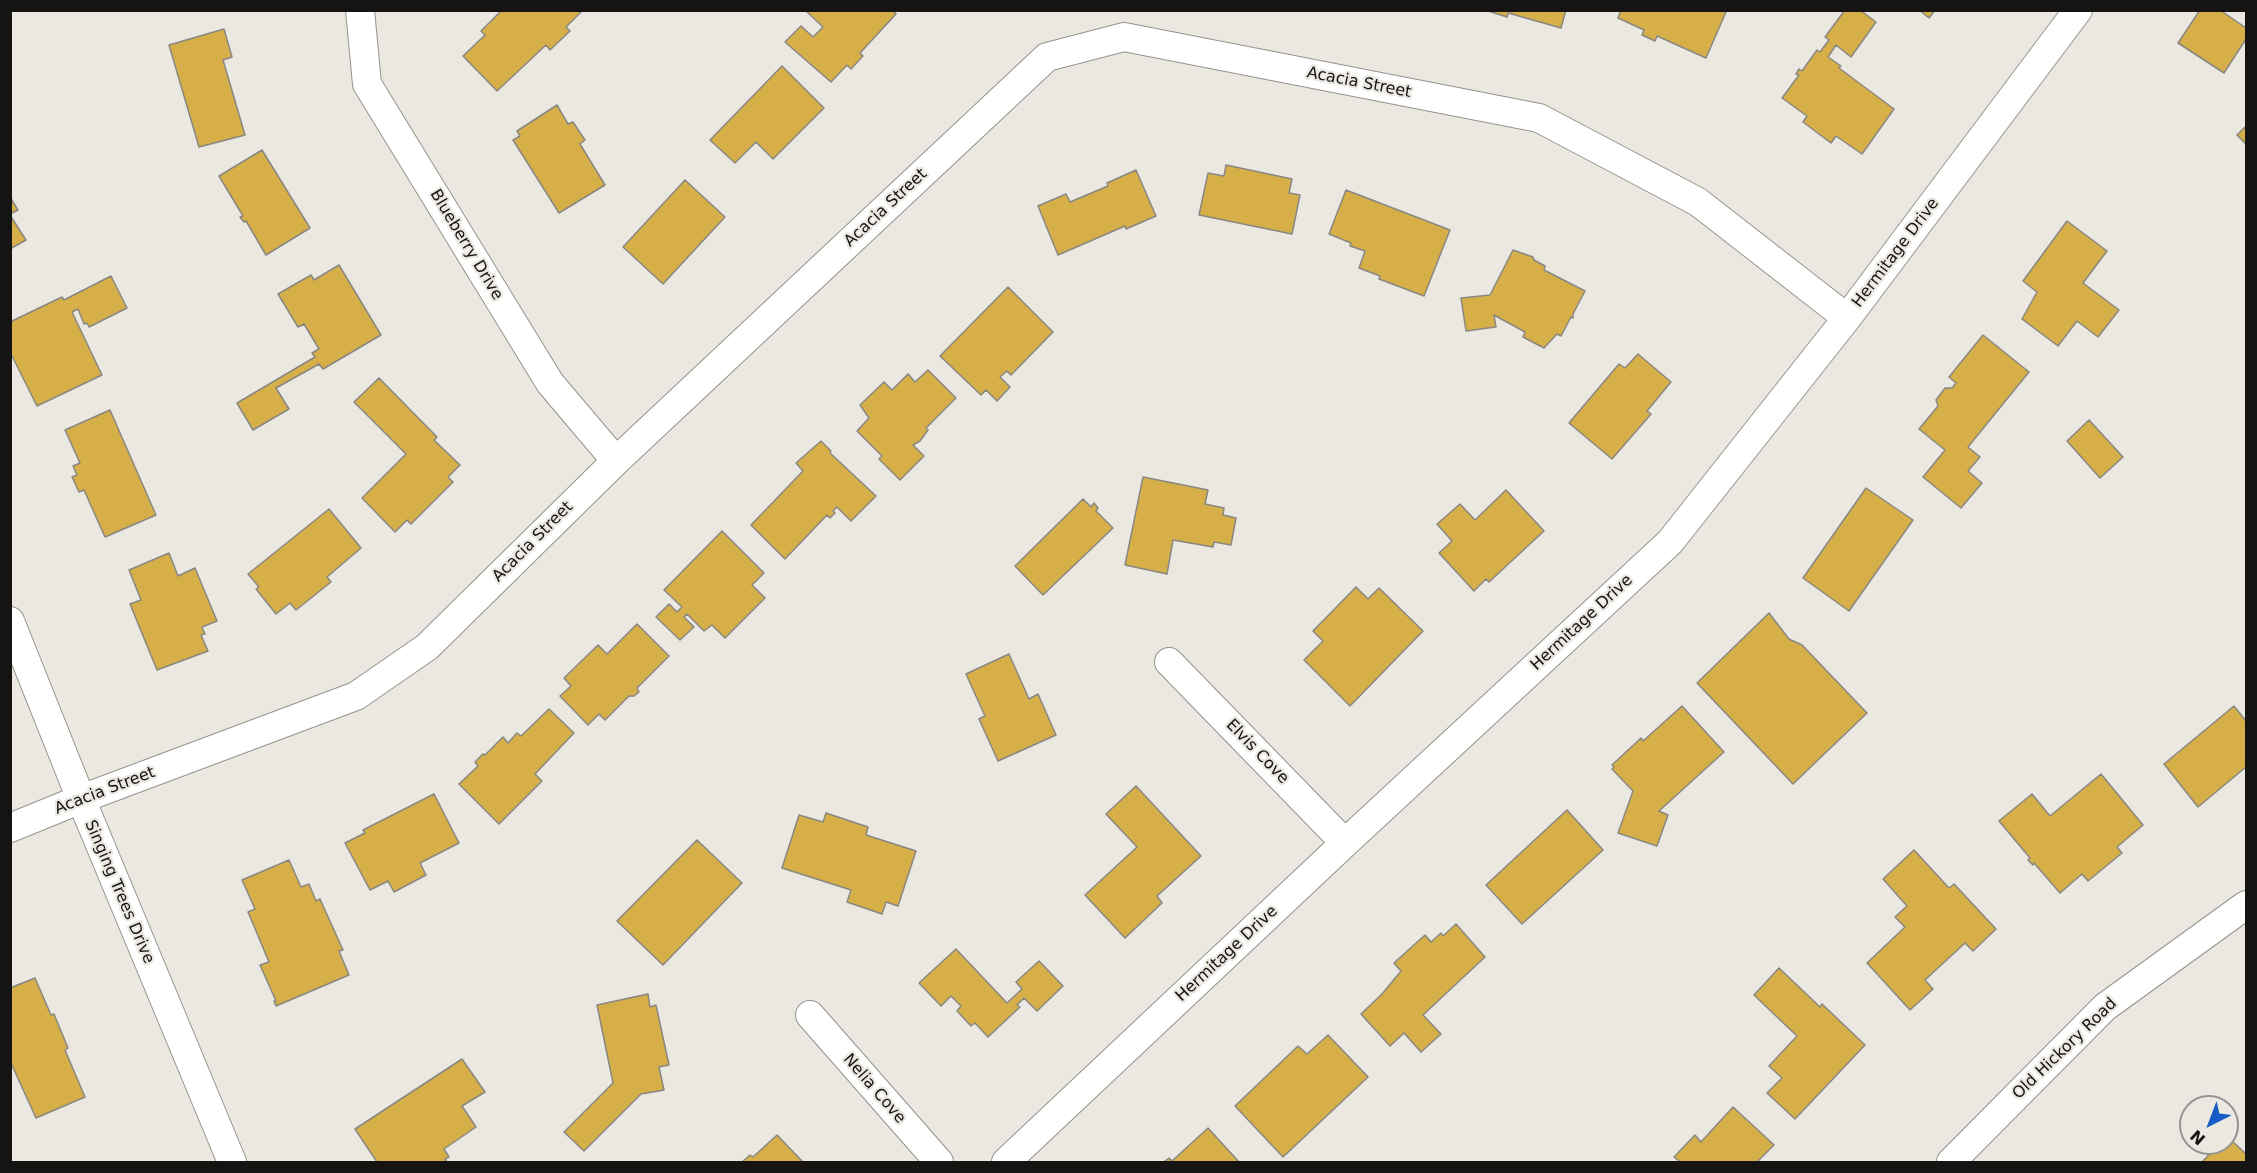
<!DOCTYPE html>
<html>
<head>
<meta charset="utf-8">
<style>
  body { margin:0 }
  #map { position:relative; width:2257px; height:1173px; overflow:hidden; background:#ebe8e1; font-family:"DejaVu Sans",sans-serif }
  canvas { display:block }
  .frame { position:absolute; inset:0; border:12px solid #151412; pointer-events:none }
  .north { position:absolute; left:2179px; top:1095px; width:60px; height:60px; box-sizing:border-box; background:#ebe8e1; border:2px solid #95938e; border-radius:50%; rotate:222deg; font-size:16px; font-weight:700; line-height:24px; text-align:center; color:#151412 }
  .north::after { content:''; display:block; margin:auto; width:21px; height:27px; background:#175bc6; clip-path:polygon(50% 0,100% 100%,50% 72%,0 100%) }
</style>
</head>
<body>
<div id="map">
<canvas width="2257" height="1173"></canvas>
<div class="frame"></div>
<div class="north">N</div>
</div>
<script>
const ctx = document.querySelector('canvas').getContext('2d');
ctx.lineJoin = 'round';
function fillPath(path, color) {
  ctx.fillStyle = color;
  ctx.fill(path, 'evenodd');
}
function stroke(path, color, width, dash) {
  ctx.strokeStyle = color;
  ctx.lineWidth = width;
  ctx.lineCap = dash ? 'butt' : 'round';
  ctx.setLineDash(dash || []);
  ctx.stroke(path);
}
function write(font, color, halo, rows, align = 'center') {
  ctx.font = font + ' "DejaVu Sans",sans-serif';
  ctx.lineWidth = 4.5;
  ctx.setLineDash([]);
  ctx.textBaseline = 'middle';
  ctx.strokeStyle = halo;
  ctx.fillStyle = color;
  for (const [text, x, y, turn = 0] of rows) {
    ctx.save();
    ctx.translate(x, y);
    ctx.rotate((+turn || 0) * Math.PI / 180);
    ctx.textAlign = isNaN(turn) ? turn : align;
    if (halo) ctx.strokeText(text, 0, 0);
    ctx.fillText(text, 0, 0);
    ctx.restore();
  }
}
const building = new Path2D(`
  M502,10H583L566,27L570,31L550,50L546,45L497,91L463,56L485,35L481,31Z
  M805,10H893L896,14L860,53L863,56L851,69L847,65L831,82L785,42L801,26L813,37L823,27Z
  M1485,10H1566L1561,28L1508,13L1507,17Z
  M1621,10H1722L1726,12L1706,58L1657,36L1655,41L1642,35L1644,30L1618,18Z
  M1845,10H1860L1876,22L1851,57L1836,45L1828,57L1841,66L1839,68L1894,109L1862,154L1836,136L1831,143L1803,122L1807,116L1782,98L1799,75L1796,74L1799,69L1802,71L1817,50L1820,52L1829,40L1825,37Z
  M1919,10H1935L1929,18Z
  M2200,10H2220L2246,28V39L2224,73L2178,43Z
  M224,29L232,57L223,60L245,135L199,147L169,45Z
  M782,66L824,108L773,159L756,142L735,163L710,140Z
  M557,105L568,124L573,122L585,140L580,144L605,185L559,213L513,140L520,136L517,131Z
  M2246,126V144L2237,135Z
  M262,150L310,228L266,255L246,221L244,222L240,217L243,216L219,176Z
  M1226,165L1292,179L1289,193L1300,195L1292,234L1199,215L1208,173L1224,176Z
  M1136,170L1156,216L1126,229L1125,226L1058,255L1038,206L1066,194L1070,202L1108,186L1107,183Z
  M685,180L725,217L663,284L623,247Z
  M1346,190L1450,230L1424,296L1379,279L1380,276L1359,268L1365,251L1350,246L1351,243L1329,234Z
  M10,197L18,210L10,214Z
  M10,215L26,240L10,249Z
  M2067,221L2107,251L2083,283L2119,310L2098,337L2077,321L2058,346L2022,319L2037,292L2023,281Z
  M1513,250L1533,257L1534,260L1545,266L1544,270L1585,291L1573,314V318L1571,317L1561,336L1557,334L1544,348L1523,337L1525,332L1494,315L1496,327L1466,331L1461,298L1490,295Z
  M339,265L381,335L323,369L319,364L276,388L289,409L253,430L237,403L315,357L312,353L319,349L304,324L298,327L278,294L311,275L314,280Z
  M111,276L127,308L89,327L87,323L84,324L78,309L72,312L102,375L37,406L10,352V322L62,297L64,300Z
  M1008,287L1053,332L1011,375L1007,371L1000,377L1010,387L997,401L986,390L981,395L940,356Z
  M1983,335L2029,372L1968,447L1980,457L1968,471L1982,483L1961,508L1923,477L1945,450L1919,429L1938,406L1936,400L1945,388H1952L1956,383L1949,377Z
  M1638,354L1671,382L1647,411L1651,414L1612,459L1569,423L1619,364L1625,368Z
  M928,370L956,398L926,428L928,430L920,441L913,445L924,456L900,480L879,459L882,456L857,431L869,418L860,405L884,382L892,390L908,374L915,382Z
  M379,378L437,437L434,440L460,465L448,477L453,482L411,524L407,520L395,532L362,498L406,454L354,402Z
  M110,410L156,515L105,537L84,490L79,492L72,477L77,475L73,466L80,463L65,430Z
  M2089,420L2123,457L2100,478L2067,441Z
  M821,441L831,451L830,453L876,496L851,521L837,507L833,511L835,513L830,518L827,515L785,559L751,525L803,471L796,463Z
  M1143,477L1208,490L1205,504L1224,508L1223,515L1236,518L1231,545L1214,542L1213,547L1173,540L1167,574L1125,565Z
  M1866,488L1913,520L1849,611L1803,578Z
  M1506,490L1544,531L1489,582L1486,579L1474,591L1439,553L1452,541L1437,524L1460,504L1475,520Z
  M1083,499L1091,507L1094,503L1098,508L1096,511L1113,528L1043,595L1015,566Z
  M329,509L361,548L327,577L331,582L296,610L290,603L276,614L256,589L259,587L248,574Z
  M722,531L764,573L752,585L765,598L725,638L712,625L704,631L687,614L684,617L694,627L680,640L656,617L669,604L677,612L682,607L664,590Z
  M169,553L178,576L195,568L217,621L202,627L205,634L201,635L208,651L157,670L130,604L141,600L129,570Z
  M1356,587L1368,599L1379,588L1423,631L1350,706L1304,660L1323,641L1313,631Z
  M1769,613L1789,639L1802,645L1867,713L1793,784L1697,683Z
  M637,624L669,656L637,688L639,692L634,696H629L605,720L599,714L588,725L560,696L571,686L564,678L598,645L607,654Z
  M1009,654L1029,699L1038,694L1056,735L998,761L979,719L985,716L966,674Z
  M1682,706L1724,752L1659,811L1668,815L1657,846L1618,833L1633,791L1612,769L1614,767L1612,765L1641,738L1643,741Z
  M2234,706L2246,721V767L2198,807L2164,764Z
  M549,709L574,733L535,774L542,781L499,824L459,784L478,766L475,762L483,754L485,755L503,737L508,743L517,733L521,736Z
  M2101,774L2143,825L2117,847L2122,853L2088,881L2082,874L2060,893L2034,863L2033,865L2028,860L2030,858L1999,821L2032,794L2050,816Z
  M1136,786L1201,856L1157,896L1162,903L1125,938L1085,895L1137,847L1106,814Z
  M434,794L459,843L420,863L426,875L394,892L388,881L370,890L345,843L365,833L363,830Z
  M1567,810L1603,850L1522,924L1486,885Z
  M826,813L868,827L866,835L916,851L898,906L886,902L882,914L847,902L851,890L782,868L799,815L823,822Z
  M697,840L742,883L663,965L617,921Z
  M1914,850L1949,888L1954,884L1996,929L1973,951L1965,943L1925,980L1933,989L1910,1010L1867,963L1905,927L1895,917L1907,906L1883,879Z
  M289,860L301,887L309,884L316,901L320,899L343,950L339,951L349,975L276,1006L274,1001H276L260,965L269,962L248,912L255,909L242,880Z
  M1456,924L1485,957L1423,1015L1441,1034L1421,1052L1404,1033L1390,1046L1361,1014L1382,994L1401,971L1394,963L1425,935L1431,942L1441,933L1443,936Z
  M956,949L1007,1003L1022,989L1016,982L1039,961L1063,986L1037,1011L1024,998L1017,1005L1020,1007L988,1037L975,1023L971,1026L957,1011L961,1006L951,996L941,1006L919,983Z
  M1779,968L1820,1007L1822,1004L1865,1045L1795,1119L1767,1093L1782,1078L1769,1066L1797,1036L1754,995Z
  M35,978L51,1015L54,1014L68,1048L65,1050L85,1097L36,1118L10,1061V988Z
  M648,994L650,1007L656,1005L669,1065L659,1067L664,1090L641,1094L584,1151L564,1132L613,1083L597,1005Z
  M1328,1035L1368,1077L1283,1157L1235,1106L1298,1046L1307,1054Z
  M462,1059L485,1092L462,1106L476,1127L444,1149L449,1157L445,1159L447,1162H377L355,1129Z
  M1733,1107L1774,1145L1757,1162H1680L1674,1157L1695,1135L1701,1142Z
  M1208,1128L1239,1162H1164L1169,1158L1172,1161Z
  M777,1135L803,1162H742L750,1155L753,1157Z
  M2227,1136L2246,1154V1162H2202L2220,1143H2227Z`);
const street = new Path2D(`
  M360,10L367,84L550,383L616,461
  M10,621L81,799L232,1162
  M1169,662L1345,843
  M10,828L81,799L356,696L427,647L616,461L1047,57L1124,37L1539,118L1698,202L1847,318
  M810,1015L939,1162
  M1006,1162L1345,843L1670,542L1847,318L2078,10
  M1951,1162L2105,1007L2246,905`);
const streetNames = [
  ["Acacia Street",1359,83,11],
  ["Acacia Street",886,208,-43],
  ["Blueberry Drive",466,245,59],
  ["Hermitage Drive",1896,253,-53],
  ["Acacia Street",533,542,-45],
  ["Hermitage Drive",1582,623,-43],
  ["Elvis Cove",1257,752,46],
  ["Acacia Street",105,791,-21],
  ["Singing Trees Drive",119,892,67],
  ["Hermitage Drive",1227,954,-43],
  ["Old Hickory Road",2065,1049,-44],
  ["Nelia Cove",874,1089,49]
];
fillPath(building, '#d6af49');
stroke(building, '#898781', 1.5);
stroke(street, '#96938d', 30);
stroke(street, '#fff', 28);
write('16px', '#151412', '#ebe8e1', streetNames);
</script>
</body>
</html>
